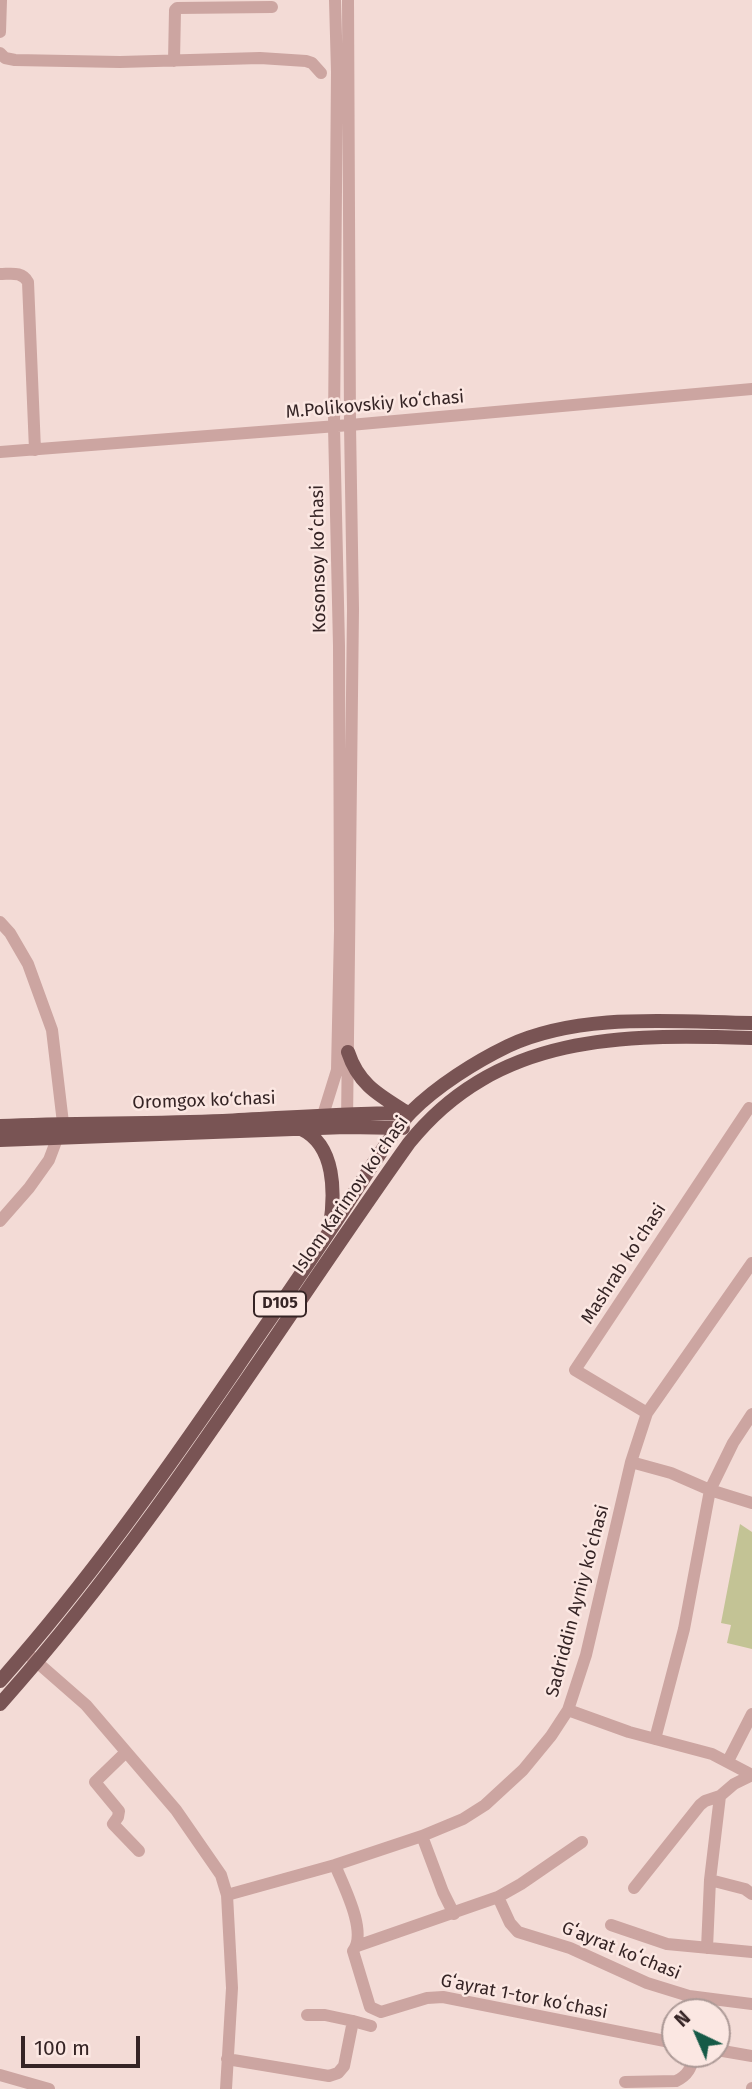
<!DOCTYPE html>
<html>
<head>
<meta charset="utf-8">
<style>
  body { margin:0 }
  #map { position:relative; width:752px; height:2089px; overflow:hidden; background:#f3dbd6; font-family:"Fira Sans",sans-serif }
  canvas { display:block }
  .north { position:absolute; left:661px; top:1998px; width:70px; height:70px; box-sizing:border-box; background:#fbe7e2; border:2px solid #ac9996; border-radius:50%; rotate:316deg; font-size:19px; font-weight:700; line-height:28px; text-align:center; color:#352425 }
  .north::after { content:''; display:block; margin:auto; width:24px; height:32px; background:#165a47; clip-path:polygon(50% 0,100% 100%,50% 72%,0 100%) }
  .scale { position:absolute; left:21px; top:2036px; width:119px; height:32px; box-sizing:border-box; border:4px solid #352425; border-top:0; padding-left:9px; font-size:21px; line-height:24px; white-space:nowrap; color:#352425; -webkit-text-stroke:5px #fbe7e2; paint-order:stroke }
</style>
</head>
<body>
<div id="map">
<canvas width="752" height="2089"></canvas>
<div class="north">N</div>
<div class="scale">100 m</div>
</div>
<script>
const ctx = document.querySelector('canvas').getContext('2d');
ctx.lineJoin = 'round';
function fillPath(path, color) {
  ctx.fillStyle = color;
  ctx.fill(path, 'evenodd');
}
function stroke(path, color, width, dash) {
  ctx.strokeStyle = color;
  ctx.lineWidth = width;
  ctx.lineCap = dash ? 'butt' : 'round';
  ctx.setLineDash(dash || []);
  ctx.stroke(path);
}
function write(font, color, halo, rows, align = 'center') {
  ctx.font = font + ' "Fira Sans",sans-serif';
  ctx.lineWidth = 5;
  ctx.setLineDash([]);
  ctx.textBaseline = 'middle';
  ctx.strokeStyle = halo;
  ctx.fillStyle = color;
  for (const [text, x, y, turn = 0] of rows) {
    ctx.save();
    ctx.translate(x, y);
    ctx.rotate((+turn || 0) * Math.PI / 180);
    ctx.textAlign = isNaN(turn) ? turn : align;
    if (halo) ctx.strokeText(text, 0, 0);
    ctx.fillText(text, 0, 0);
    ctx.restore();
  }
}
const green = new Path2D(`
  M740,1524L752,1532V1649L727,1643L731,1625L721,1623Z`);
const minor = new Path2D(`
  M0,32L1,0
  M0,53L5,58L15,60L120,62L260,58L306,61L312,63L321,73
  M174,61L175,10L177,8L272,7
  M0,274C11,274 22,271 28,282L35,450
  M0,452L350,425L752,389
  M0,922L10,933L28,964L52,1030L63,1123L49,1160L29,1188L0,1221
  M323,1115L337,1070L340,931L339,646L334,426L337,72L335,0
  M347,1123L353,609L350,425L348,0
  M647,1413L575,1370L749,1108
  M752,1414L733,1443L710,1490L752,1503
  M631,1462L671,1473L710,1490L684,1629L655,1739
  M30,1656L86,1705L176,1810L221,1875L227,1895L232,1988L226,2089
  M568,1710L629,1732L712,1754L752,1775
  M126,1752L95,1782L119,1811L118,1817L113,1824L139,1851
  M728,1761L752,1714
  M720,1796L734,1784L752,1775
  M422,1836L443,1892L454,1914
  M335,1865C343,1885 368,1932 353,1951L370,2007L381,2012L427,1998L443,1997L675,2043
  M710,1880L745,1889L752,1894
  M634,1888L700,1805L705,1801L720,1796
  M227,1895L335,1865L422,1836L463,1819L485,1805L523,1770L551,1736L568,1710L586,1655L631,1462L647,1413L752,1263
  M498,1897L510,1923L518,1932L570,1948L647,1983L689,1996L752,2004
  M611,1925L667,1944L752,1952
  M357,1946L498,1897L521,1884L582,1842
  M707,1948L710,1880L720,1796
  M307,2015H325L353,2021
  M717,2050L752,2056
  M227,2059L329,2076L338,2073L344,2066L353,2021L371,2026
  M0,2075L49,2089
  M625,2082L676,2081C689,2075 691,2067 695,2054
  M752,2089V2088`);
const major = new Path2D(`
  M348,1052C359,1086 381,1096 409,1114
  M0,1126C74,1123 149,1124 223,1121C285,1118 347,1113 409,1113
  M301,1129C336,1145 335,1194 330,1226
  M0,1140L346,1127L403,1128
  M0,1681C87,1583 162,1477 236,1369C267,1323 299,1278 329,1232C348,1203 366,1174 385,1146C393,1135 401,1122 411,1112C437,1086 475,1062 508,1046C581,1012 674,1022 752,1023
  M0,1704C155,1531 275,1331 409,1143C497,1033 623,1034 752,1038`);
const shields = [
  [280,1304,52]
];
const shieldNames = [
  ["D105",280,1304]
];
const streetNames = [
  ["M.Polikovskiy koʻchasi",375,405,-5],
  ["Kosonsoy koʻchasi",319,559,-91],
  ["Oromgox ko‘chasi",204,1101,-2],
  ["Islom Karimov koʻchasi",351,1195,-55],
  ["Mashrab koʻchasi",624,1264,-57],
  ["Sadriddin Ayniy koʻchasi",578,1601,-75],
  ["Gʻayrat koʻchasi",621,1951,22],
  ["Gʻayrat 1-tor koʻchasi",524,1997,11]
];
fillPath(green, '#c3c395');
stroke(minor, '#cca5a1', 12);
stroke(major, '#795454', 14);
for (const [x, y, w] of shields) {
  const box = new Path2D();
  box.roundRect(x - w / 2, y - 12.5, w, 25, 5);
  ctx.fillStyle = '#fbe7e2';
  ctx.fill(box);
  stroke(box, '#352425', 2);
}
write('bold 16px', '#352425', null, shieldNames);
write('18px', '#352425', '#fbe7e2', streetNames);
</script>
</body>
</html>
